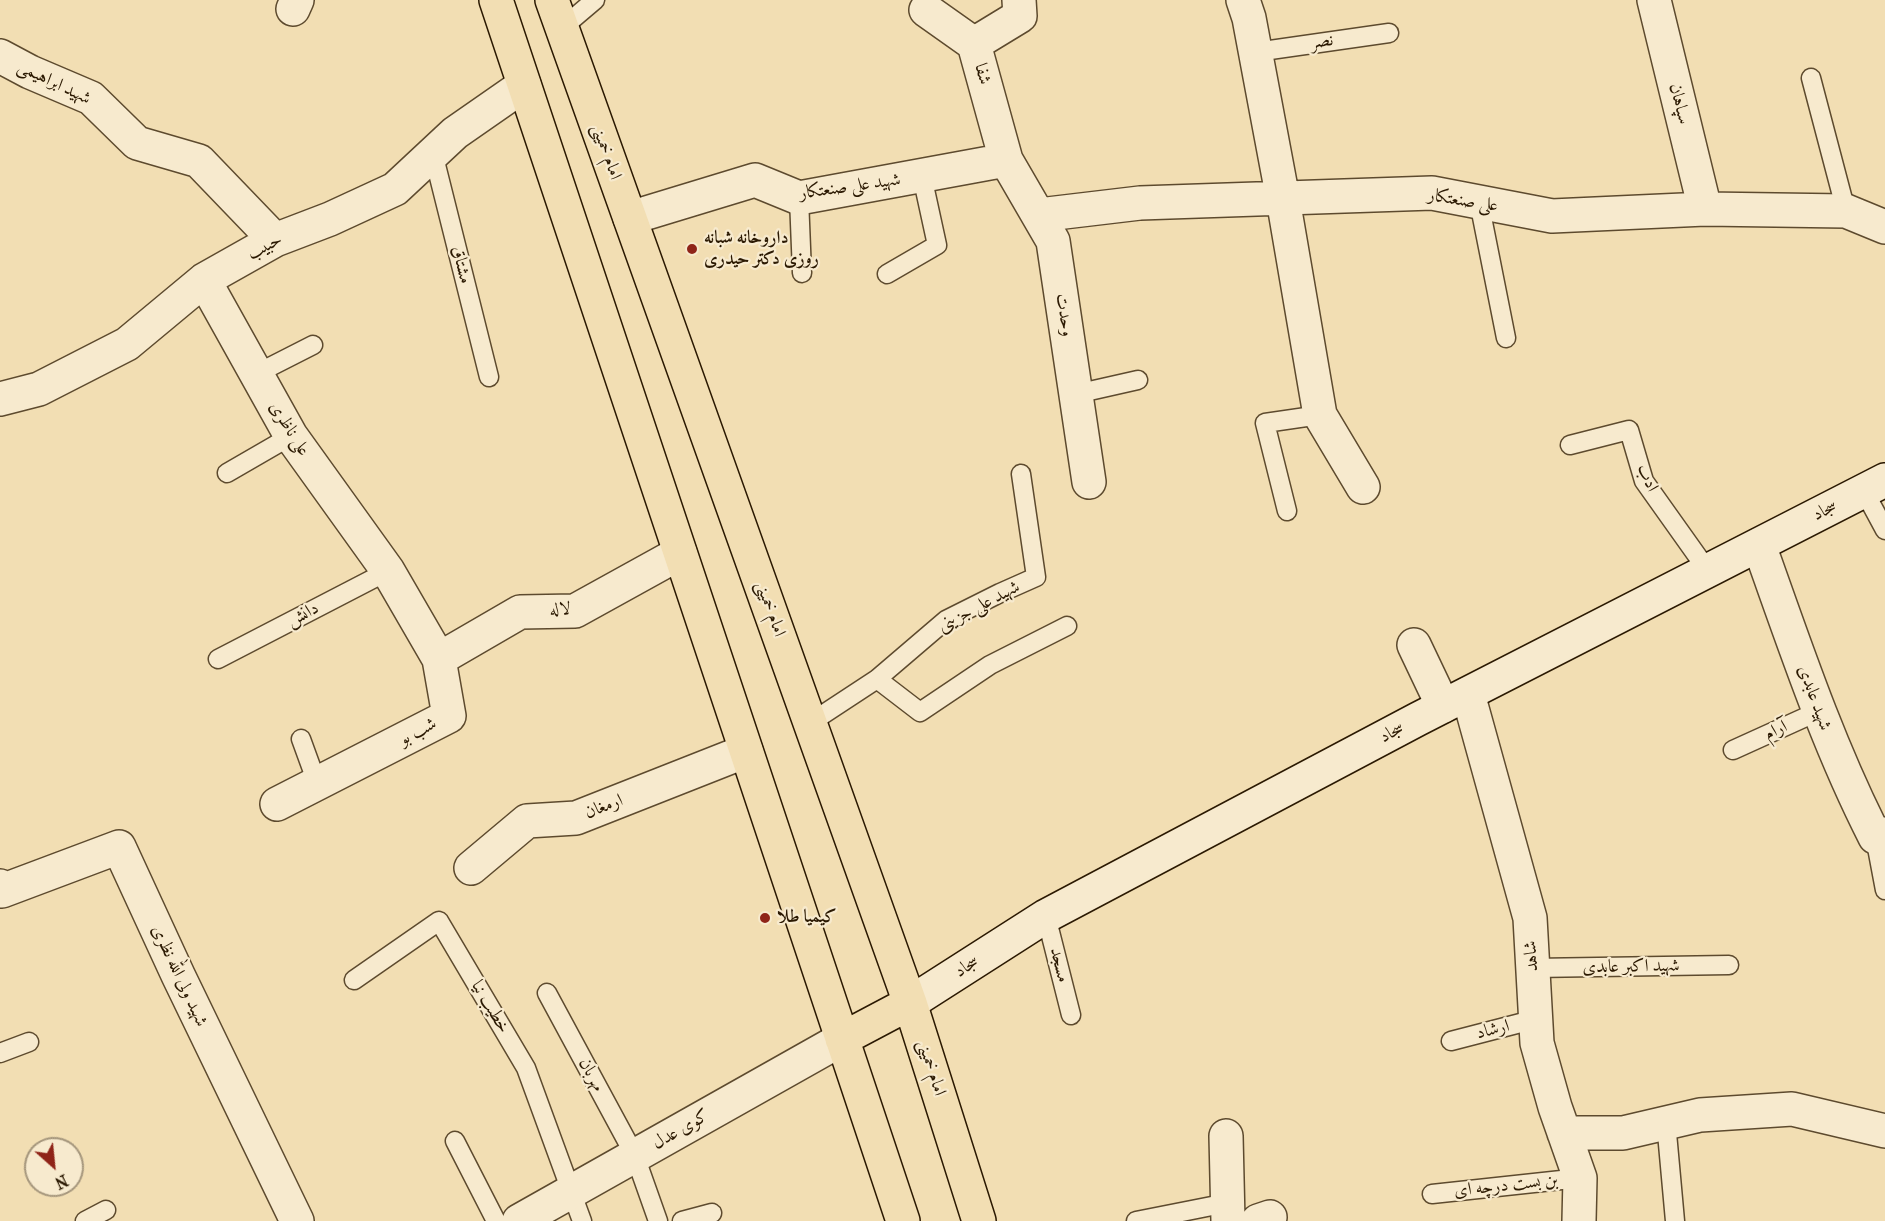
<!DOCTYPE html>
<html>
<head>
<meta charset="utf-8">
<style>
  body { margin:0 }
  #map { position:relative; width:1885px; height:1221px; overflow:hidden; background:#f2deb3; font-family:"IM FELL French Canon",serif }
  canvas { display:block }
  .north { position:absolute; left:24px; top:1137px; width:60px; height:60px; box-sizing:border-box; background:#f7eace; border:2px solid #a5967c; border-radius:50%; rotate:153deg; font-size:16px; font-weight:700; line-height:24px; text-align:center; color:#2b1902 }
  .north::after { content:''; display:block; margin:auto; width:21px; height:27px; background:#8f2418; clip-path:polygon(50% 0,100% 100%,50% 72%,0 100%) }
</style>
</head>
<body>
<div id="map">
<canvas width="1885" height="1221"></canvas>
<div class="north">N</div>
</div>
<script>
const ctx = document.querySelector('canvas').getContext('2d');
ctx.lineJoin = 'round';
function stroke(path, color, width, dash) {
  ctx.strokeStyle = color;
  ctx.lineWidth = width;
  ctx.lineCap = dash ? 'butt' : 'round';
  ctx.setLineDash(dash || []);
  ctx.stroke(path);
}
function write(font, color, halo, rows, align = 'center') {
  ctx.font = font + ' "IM FELL French Canon",Amiri,serif';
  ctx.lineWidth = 4.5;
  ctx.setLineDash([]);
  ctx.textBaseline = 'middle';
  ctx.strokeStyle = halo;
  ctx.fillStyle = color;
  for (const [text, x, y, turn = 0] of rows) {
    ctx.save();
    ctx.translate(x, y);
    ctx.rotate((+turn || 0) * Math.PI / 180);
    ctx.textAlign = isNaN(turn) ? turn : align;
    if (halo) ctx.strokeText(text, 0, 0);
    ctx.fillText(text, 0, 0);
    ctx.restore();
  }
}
const lane = new Path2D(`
  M562,28L595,0
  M1256,52L1389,33
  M1811,78L1846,211
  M433,153L489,377
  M799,198L802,273
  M1479,202L1506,338
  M887,274L937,245L922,176
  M256,374L313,345
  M1076,394L1138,380
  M1570,445L1629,430L1644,481L1708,571
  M227,473L291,436
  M1864,491L1885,530
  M1287,511L1265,423L1320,415
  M218,659L388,571
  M877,679L920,712L990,665L1067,626
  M810,723L877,679L946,620L1000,593L1036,577L1021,474
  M301,739L317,783
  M1733,750L1819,711
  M1875,837L1885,890
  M1046,916L1071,1015
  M1533,968L1729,965
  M354,980L439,921L526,1068L582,1221
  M547,993L635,1156L658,1221
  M1451,1041L1536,1019
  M0,1053L29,1042
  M1666,1122L1675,1221
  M455,1141L496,1221
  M1432,1194L1580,1178
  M85,1221L106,1210
  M682,1221L712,1213
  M1136,1221L1227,1203`);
const street = new Path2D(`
  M1243,0L1249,18L1283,199L1320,415L1363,487
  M1654,0L1705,209
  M293,9L297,0
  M926,10L974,44L1006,160L1053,241L1089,482
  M974,44L1020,16L1019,0
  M0,56L30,72L91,98L137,143L199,161L275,240
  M1039,215L1140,203L1432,193L1552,216L1705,209L1846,211L1885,227
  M630,218L755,180L799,198L1006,160
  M204,280L291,436L388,571L439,659L449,716L277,804
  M0,399L39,389L127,344L204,280L275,240L330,219L395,189L455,133L524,85
  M1759,545C1794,643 1827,743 1875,837L1885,834
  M1414,645L1443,706
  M439,659L520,612L575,611L680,553
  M1468,694L1530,918L1537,1043L1555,1107L1580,1178L1579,1221
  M471,868L527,821L576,818L746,751
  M0,886L2,891L119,847L178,975L297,1221
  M1564,1133H1623L1700,1115L1792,1109L1885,1131
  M1226,1136L1228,1221
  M519,1221L842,1039
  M1258,1221L1270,1217`);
const secondary = new Path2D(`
  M910,1003L1046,916L1418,719L1885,480`);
const primary = new Path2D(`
  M496,0L903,1221
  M552,0L910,1003L979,1221
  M842,1039L910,1003`);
const markers = [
  [692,249,6,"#8f2418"],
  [765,918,6,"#8f2418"]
];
const streetNames = [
  ["نصر",1322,42,-8],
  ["شفا",982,74,75],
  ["شهید ابراهیمی",54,83,26],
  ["سپاهان",1679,104,76],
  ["امام خمینی",606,152,70],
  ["شهید علی صنعتکار",850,187,-8],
  ["علی صنعتکار",1463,201,9],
  ["حبیب",265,247,-27],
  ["مشتاق",461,265,76],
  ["وحدت",1064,315,81],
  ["علی ناظری",289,429,58],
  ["ادب",1647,478,65],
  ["سجاد",1825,511,-27],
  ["شهید علی جزینی",979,607,-28],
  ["امام خمینی",770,609,70],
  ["لاله",560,610,-4],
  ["دانش",303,615,-27],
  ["شهید عابدی",1814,698,70],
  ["آرام",1776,731,-25],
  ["شب بو",418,732,-27],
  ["سجاد",1392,733,-28],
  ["ارمغان",604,807,-21],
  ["شاهد",1532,956,-94],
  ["مسجد",1059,965,76],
  ["سجاد",967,967,-33],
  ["شهید اکبر عابدی",1631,967,-1],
  ["شهید ولی الله نظری",179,976,65],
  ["خطیب نیا",490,1007,59],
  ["ارشاد",1493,1030,-14],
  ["امام خمینی",931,1068,72],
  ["مهربان",591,1075,62],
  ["کوی عدل",681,1130,-30],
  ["بن بست درچه ای",1506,1186,-6]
];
const poiNames = [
  ["داروخانه شبانه",704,239],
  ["روزی دکتر حیدری",704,260],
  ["کیمیا طلا",777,918]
];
stroke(lane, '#5d4a2e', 21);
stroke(street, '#5d4a2e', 36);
stroke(secondary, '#2b1902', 36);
stroke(primary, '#2b1902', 36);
stroke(lane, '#f7eace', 18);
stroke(street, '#f7eace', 33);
stroke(secondary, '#f7eace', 33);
stroke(primary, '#f2deb3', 33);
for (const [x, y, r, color] of markers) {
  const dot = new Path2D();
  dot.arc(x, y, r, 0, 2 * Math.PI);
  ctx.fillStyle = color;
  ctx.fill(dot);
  stroke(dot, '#f7eace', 2);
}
write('18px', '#2b1902', '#f7eace', streetNames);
write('bold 18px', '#2b1902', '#f7eace', poiNames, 'left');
</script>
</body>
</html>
